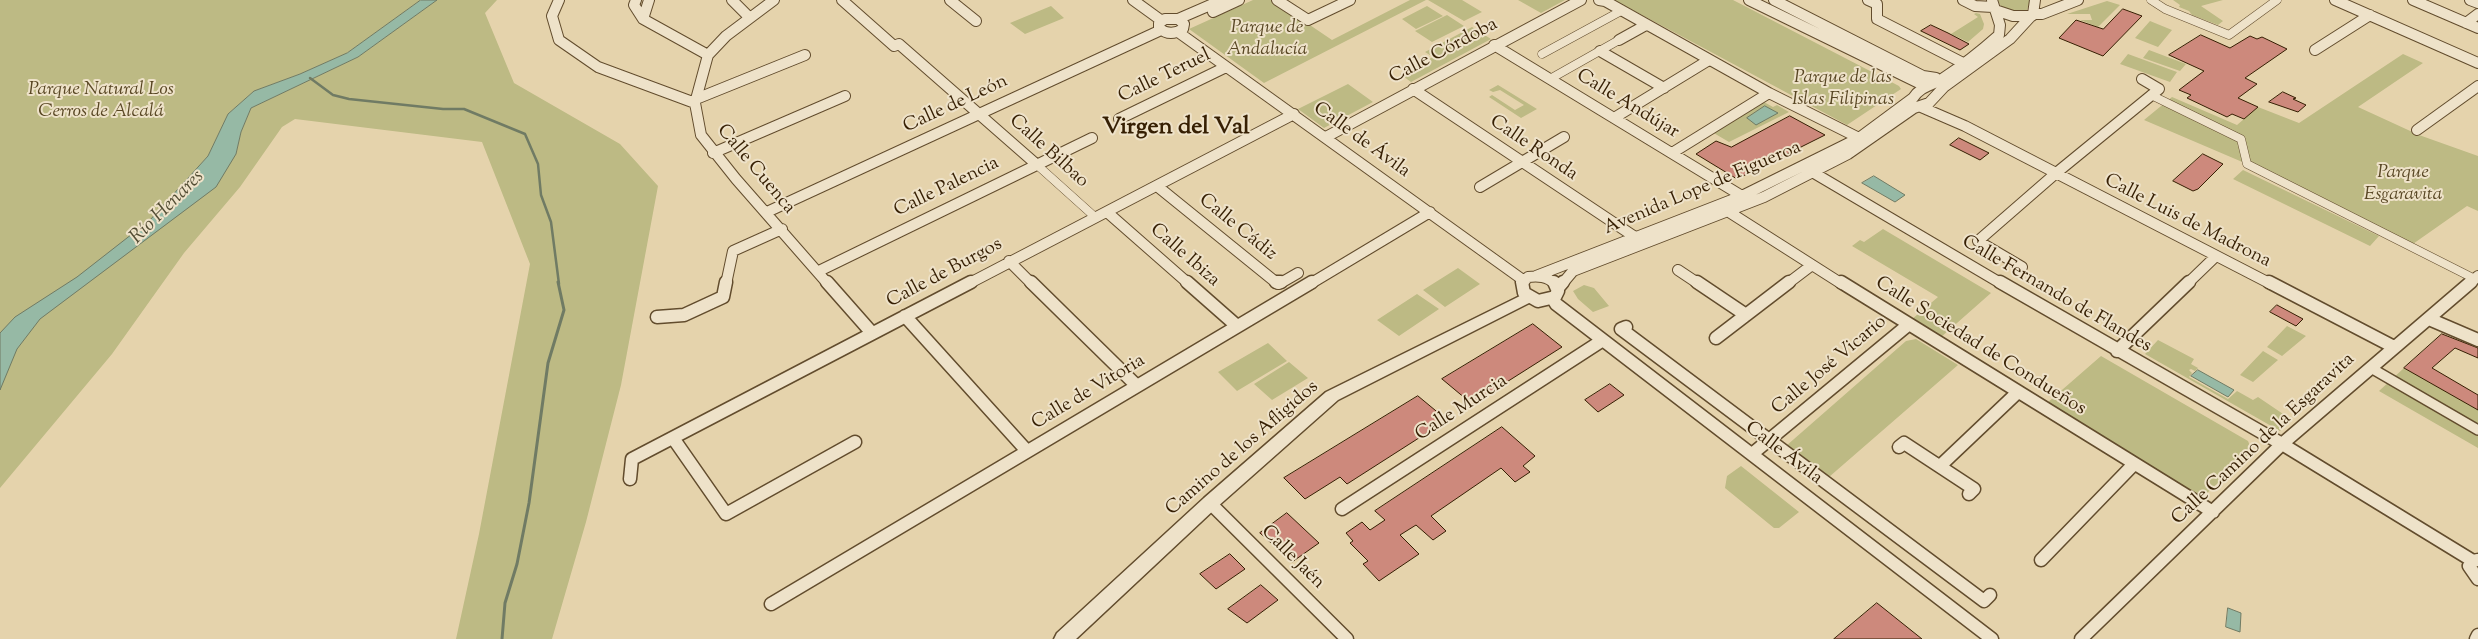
<!DOCTYPE html>
<html>
<head>
<meta charset="utf-8">
<style>
  body { margin:0 }
  canvas { display:block; background:#e5d3ac }
</style>
</head>
<body>
<canvas width="2478" height="639"></canvas>
<script>
const ctx = document.querySelector('canvas').getContext('2d');
ctx.lineJoin = 'round';
function fillPath(path, color) {
  ctx.fillStyle = color;
  ctx.fill(path, 'evenodd');
}
function stroke(path, color, width, dash) {
  ctx.strokeStyle = color;
  ctx.lineWidth = width;
  ctx.lineCap = dash ? 'butt' : 'round';
  ctx.setLineDash(dash || []);
  ctx.stroke(path);
}
function write(font, color, halo, rows, align = 'center') {
  ctx.font = font + ' "Sorts Mill Goudy",serif';
  ctx.lineWidth = 4;
  ctx.setLineDash([]);
  ctx.textBaseline = 'middle';
  ctx.strokeStyle = halo;
  ctx.fillStyle = color;
  for (const [text, x, y, turn = 0] of rows) {
    ctx.save();
    ctx.translate(x, y);
    ctx.rotate((+turn || 0) * Math.PI / 180);
    ctx.textAlign = isNaN(turn) ? turn : align;
    if (halo) ctx.strokeText(text, 0, 0);
    ctx.fillText(text, 0, 0);
    ctx.restore();
  }
}
const green = new Path2D(`
  M0,0H421L347,53L300,74L254,91L228,114L208,156L185,181L236,154L241,132L251,108L358,57L437,0H497L485,13L514,83L620,144L658,186L621,385L586,522L552,639H456L479,534L530,264L482,142L295,119L282,127L240,187L184,253L112,354L0,488Z
  M1253,0H1273L1332,40L1410,0H1426L1264,83L1189,29Z
  M1428,0H1462L1482,12L1464,21Z
  M1518,0H1565L1541,13Z
  M1614,0H1733L1899,86L1901,89L1847,125Z
  M1998,0H2030L2027,10C2017,13 2000,11 1998,0Z
  M2173,0H2223L2201,6L2223,21L2218,25L2192,15L2189,11L2179,7L2180,5Z
  M2107,1L2120,5L2098,27L2080,20H2092L2090,14H2067Z
  M1051,6L1064,18L1025,34L1010,23Z
  M1427,6L1443,16L1416,29L1402,19Z
  M1976,13L1980,14L1984,24L1983,29L1968,42L1951,34L1978,17L1974,14Z
  M1447,15L1464,26L1432,42L1415,31Z
  M2150,21L2172,30L2158,47L2135,38Z
  M1472,27L1491,39L1411,82L1400,74L1433,57L1425,52Z
  M2149,50L2186,64L2180,71L2143,58Z
  M2128,54L2177,72L2170,82L2120,64Z
  M2403,54L2423,63L2358,107L2419,135L2478,156V211L2467,206L2410,246L2247,164L2144,120L2172,97L2237,125L2258,107L2299,123Z
  M1348,84L1373,102L1324,128L1298,109Z
  M1498,85L1537,109L1521,118L1489,97L1492,95L1515,110L1524,105L1500,90L1493,92L1489,90Z
  M1762,101L1773,107L1777,105L1789,112L1729,142L1712,132Z
  M2243,170L2379,236L2370,246L2233,179Z
  M1883,229L1991,293L1940,338L1911,320L1938,297L1852,246L1860,240L1864,242Z
  M1458,268L1480,284L1445,307L1423,290Z
  M1584,285L1594,288L1609,306L1593,312L1578,299L1573,291Z
  M1417,294L1439,309L1399,336L1377,320Z
  M2287,326L2306,336L2282,356L2267,347Z
  M1916,339L1958,365L1829,477L1786,446L1906,341Z
  M2158,340L2194,359L2191,364L2198,368L2195,371L2191,369L2189,370L2192,373L2189,377L2228,399L2237,391L2253,400L2258,397L2292,420L2280,431L2145,354Z
  M1268,343L1287,361L1237,391L1218,372Z
  M2263,351L2278,360L2253,382L2240,375Z
  M2101,356L2248,441L2252,451L2205,495H2198L2047,403Z
  M1289,362L1308,378L1272,400L1254,384Z
  M2404,368L2478,410V448L2379,391Z
  M1741,466L1799,512L1779,528H1774L1725,488L1727,476Z`);
const water = new Path2D(`
  M421,0H437L358,57L251,108L241,132L236,154L216,187L40,319L17,349L0,390V333L15,317L77,277L150,220L208,156L228,114L254,91L300,74L347,53Z
  M1765,106L1778,113L1756,125L1747,118Z
  M1874,176L1905,195L1895,202L1862,183Z
  M2198,370L2234,390L2228,397L2191,376Z
  M2228,608L2241,613L2240,632L2226,627Z`);
const streamFar1 = new Path2D(`
  M310,78L333,95L349,99L443,109H464L525,134L538,164L541,195L551,222L559,284`);
const stream = new Path2D(`
  M502,639L505,603L517,564L529,503L548,363L564,310L558,282`);
const building = new Path2D(`
  M2123,9L2142,16L2103,56L2059,38L2076,20L2103,29Z
  M1931,25L1948,33L1969,44L1960,50L1921,31Z
  M2201,35L2230,48L2250,36L2257,39L2262,37L2287,49L2245,78L2257,84L2238,98L2258,107L2244,119L2232,114L2227,117L2187,98L2191,95L2179,90L2204,71L2169,55Z
  M2283,92L2296,98L2293,99L2306,105L2298,112L2269,102Z
  M1790,116L1825,135L1737,179L1696,154L1716,141L1731,147Z
  M1959,138L1989,153L1980,160L1950,145Z
  M2203,154L2223,164L2198,189L2193,191L2173,181Z
  M2277,305L2303,319L2296,326L2270,312Z
  M1533,324L1562,347L1472,404L1442,379Z
  M2442,334L2478,348V358L2455,348L2432,368L2478,395V410L2404,368Z
  M1610,384L1624,395L1598,412L1585,400Z
  M1418,396L1447,420L1347,484L1340,477L1305,499L1284,478Z
  M1502,427L1535,456L1523,466L1530,472L1515,482L1501,468L1431,516L1446,531L1433,540L1416,525L1400,535L1419,554L1379,581L1363,564L1368,561L1350,543L1353,541L1346,533L1362,522L1370,530L1385,520L1375,511Z
  M1287,513L1319,543L1292,562L1260,533Z
  M1230,554L1245,569L1216,589L1200,574Z
  M1261,585L1278,600L1247,623L1228,609Z
  M1877,603L1922,639H1834Z`);
const pedestrianFar1 = new Path2D(`
  M2151,0L2165,9L2229,35L2277,0
  M1542,54L1621,11
  M1550,79L1619,40
  M2151,95L2241,139L2247,164L2475,279
  M1036,164L1095,217`);
const pedestrian = new Path2D(`
  M2371,368L2478,430`);
const minorFar1 = new Path2D(`
  M559,0L552,16L559,40L598,67L695,103
  M636,0L634,5L643,19L708,55
  M732,0L749,17
  M774,0L726,36L708,55L695,103L701,135L736,179L828,284
  M842,0L894,46L899,44L1036,164
  M950,0L976,21
  M1133,0L1162,21
  M1277,0L1308,20L1350,0
  M1599,0L1605,1L1769,93L1859,138
  M1749,0L1925,86
  M1774,0L1923,76L1936,78
  M1868,0L1877,4V19L1963,63
  M1963,0L1975,6L1993,7
  M2335,0L2478,63
  M2413,0L2478,28
  M2470,0L2478,3
  M1995,10L2013,16H2032
  M1213,12L1239,0
  M2033,14H2042L2078,0
  M643,19L649,0
  M1165,19H1178L1184,24L1183,29C1175,34 1167,35 1159,28V23Z
  M1178,19L1222,0
  M2466,23L2478,14
  M1178,32L1523,280
  M1619,40L1646,25
  M1494,45L1742,196
  M2315,50L2370,15
  M1600,51L1664,88
  M1413,89L1635,237
  M696,99L805,55
  M1921,107L1965,126L2271,284
  M1614,118L1709,60
  M1119,119L1226,67
  M2417,130L2478,86
  M1326,137L1581,0
  M713,153L845,96
  M1672,153L1769,93
  M1814,173L2002,284
  M1157,186L1278,284
  M1480,187L1564,137
  M767,212L1161,30
  M1107,212L1189,284
  M1729,212L1842,284
  M1009,261L1032,284
  M2022,267L1978,241L2055,174L2159,89L2142,79
  M1678,270L1699,284
  M819,271L1092,138
  M1536,276L1742,196L1859,138L1913,98C1921,86 1931,86 1942,79C1962,66 1981,51 1999,35L2000,25L1992,0
  M726,284L733,251L782,229
  M968,284L1294,114
  M1279,284L1298,273
  M1310,284L1430,212
  M1522,284L1528,277C1538,276 1547,276 1555,284
  M1562,284L1573,271L1764,197L1848,154L1914,108L1929,103L1944,87L2010,39L2033,14L2035,0
  M1787,284L1812,265
  M2187,284L2215,257
  M2469,284L2478,276`);
const minor = new Path2D(`
  M827,282L872,333
  M1031,282L1137,386
  M1187,282L1237,326
  M1276,282H1281
  M1522,282L1524,293L1538,301L1555,297L1558,291L1554,282
  M1697,282L1746,315
  M1841,282L2213,512
  M2000,282L2282,444L2473,561
  M2269,282L2394,347
  M1558,288L1563,282
  M1553,299L1556,304L1992,639
  M905,316L1027,451
  M657,317L684,315L723,297L726,282
  M2429,319L2478,340
  M1626,327L1621,329L1984,601L1990,595
  M1716,338L1789,282
  M2117,351L2189,282
  M673,438L726,514L855,442
  M1899,447L1904,443L1974,489L1969,494
  M1752,454L1908,325
  M1940,466L2018,392
  M630,479L632,459L971,282
  M1210,503L1347,639
  M1342,509L1603,340
  M2041,560L2134,464
  M2478,560L2473,561L2469,566L2478,579
  M771,604L1312,282
  M2081,639L2282,444L2471,282
  M2476,639L2478,635`);
const tertiary = new Path2D(`
  M1528,292L1533,293L1535,297L1533,301L1338,400L1216,508L1076,639H1054L1057,633L1204,498L1326,392Z`);
const parkNames = [
  ["Parque de",1267,29],
  ["Andalucía",1267,51],
  ["Parque de las",1843,79],
  ["Islas Filipinas",1843,101],
  ["Parque Natural Los",101,91],
  ["Cerros de Alcalá",101,113],
  ["Parque",2403,174],
  ["Esgaravita",2403,196]
];
const streetNames = [
  ["Calle Córdoba",1444,52,-28],
  ["Calle Teruel",1165,77,-26],
  ["Calle de León",956,105,-25],
  ["Calle Andújar",1627,105,31],
  ["Calle de Ávila",1361,141,36],
  ["Calle Ronda",1533,149,34],
  ["Calle Bilbao",1048,152,42],
  ["Calle Cuenca",755,170,50],
  ["Calle Palencia",947,188,-26],
  ["Avenida Lope de Figueroa",1703,189,-23],
  ["Calle Luis de Madrona",2187,222,27],
  ["Calle Cádiz",1237,228,39],
  ["Calle Ibiza",1184,256,41],
  ["Calle de Burgos",945,274,-28],
  ["Calle Fernando de Flandes",2056,295,30],
  ["Calle Sociedad de Condueños",1980,347,32],
  ["Calle José Vicario",1830,366,-40],
  ["Calle de Vitoria",1089,393,-31],
  ["Calle Murcia",1462,409,-33],
  ["Calle Camino de la Esgaravita",2264,440,-43],
  ["Camino de los Afligidos",1243,449,-41],
  ["Calle Ávila",1783,454,37],
  ["Calle Jaén",1292,558,45]
];
const waterNames = [
  ["Río Henares",168,208,-45]
];
const districtNames = [
  ["Virgen del Val",1176,129]
];
fillPath(green, '#bdba84');
fillPath(water, '#96b9a5');
stroke(water, '#707b64', 1);
stroke(streamFar1, '#707b64', 2.5);
stroke(stream, '#707b64', 3);
fillPath(building, '#cd897c');
stroke(building, '#361f03', 1);
stroke(pedestrianFar1, '#624c2d', 9);
stroke(pedestrian, '#624c2d', 12);
stroke(minorFar1, '#624c2d', 12);
stroke(minor, '#624c2d', 15);
stroke(tertiary, '#624c2d', 3);
stroke(pedestrianFar1, '#eee2c9', 8);
stroke(pedestrian, '#eee2c9', 9);
stroke(minorFar1, '#eee2c9', 10);
stroke(minor, '#eee2c9', 12);
fillPath(tertiary, '#eee2c9');
write('italic 19px', '#584623', '#eee2c9', parkNames);
write('19px', '#361f03', '#eee2c9', streetNames);
write('italic 20px', '#534d34', '#eee2c9', waterNames);
write('bold 24px', '#361f03', '#eee2c9', districtNames);
</script>
</body>
</html>
